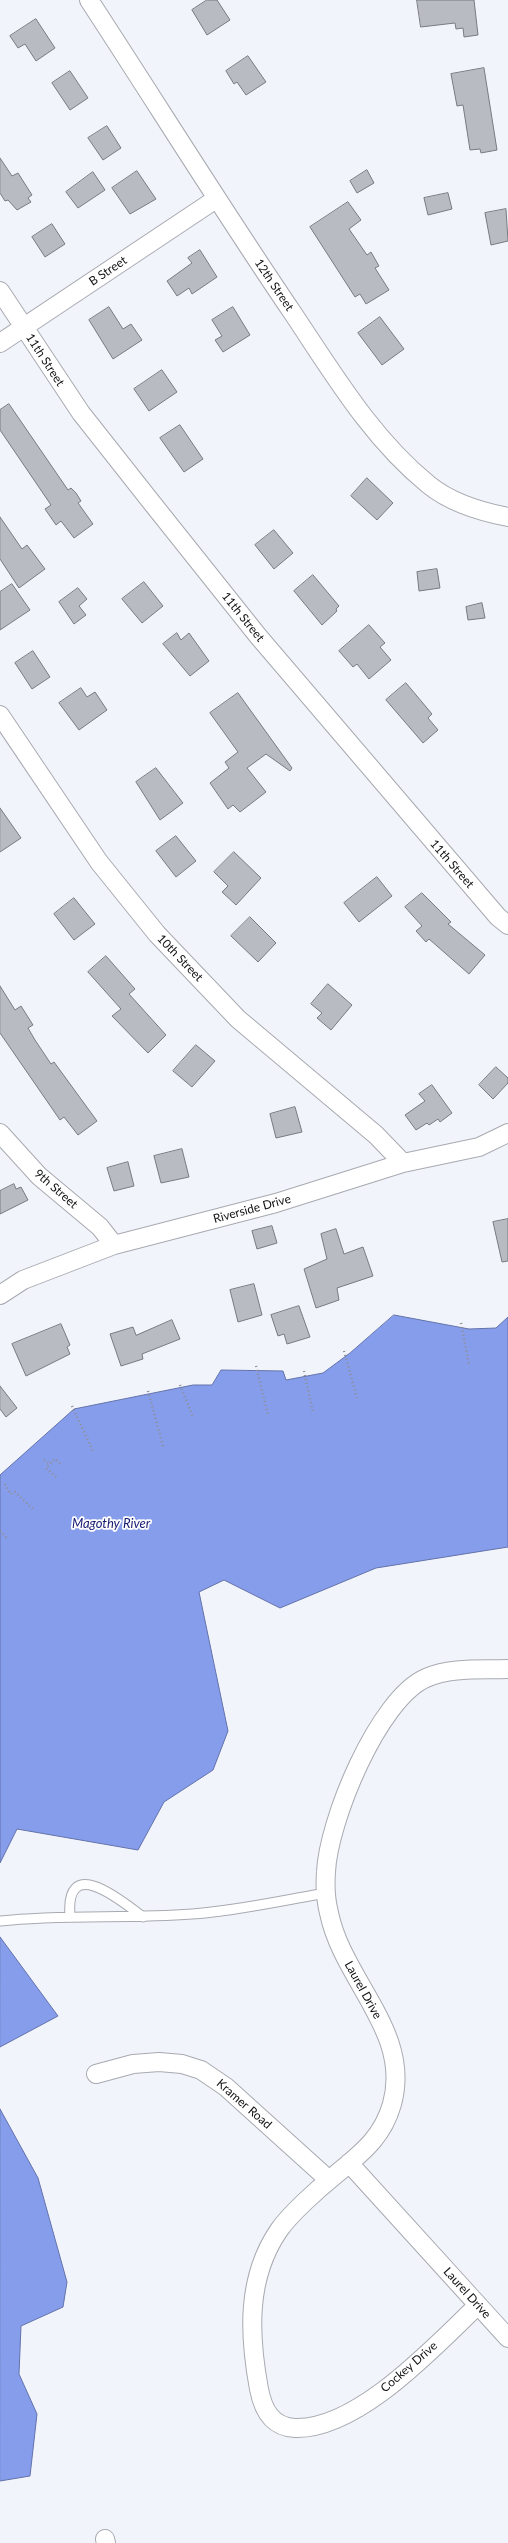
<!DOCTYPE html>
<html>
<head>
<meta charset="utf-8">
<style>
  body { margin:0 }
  canvas { display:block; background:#f2f4fb }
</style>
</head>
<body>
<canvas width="508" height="2543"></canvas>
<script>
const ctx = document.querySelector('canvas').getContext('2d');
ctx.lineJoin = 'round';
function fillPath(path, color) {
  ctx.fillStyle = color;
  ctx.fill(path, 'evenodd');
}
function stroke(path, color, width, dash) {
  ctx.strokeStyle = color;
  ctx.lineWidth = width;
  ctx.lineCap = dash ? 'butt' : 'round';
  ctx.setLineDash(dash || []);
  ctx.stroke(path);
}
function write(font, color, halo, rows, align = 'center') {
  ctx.font = font + ' Lato,sans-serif';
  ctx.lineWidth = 3.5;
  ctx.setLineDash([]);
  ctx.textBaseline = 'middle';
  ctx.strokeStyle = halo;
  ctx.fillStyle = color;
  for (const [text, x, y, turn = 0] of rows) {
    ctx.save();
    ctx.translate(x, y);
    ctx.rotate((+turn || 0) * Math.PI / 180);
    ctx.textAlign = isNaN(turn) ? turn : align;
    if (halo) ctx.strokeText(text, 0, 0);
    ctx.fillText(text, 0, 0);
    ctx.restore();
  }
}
const water = new Path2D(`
  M394,1315L469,1329L496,1328L508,1317V1547L376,1568L280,1608L224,1580L199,1592L228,1731L213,1770L164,1802L138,1850L17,1829L0,1863V1475L74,1409L193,1385H212L221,1370L283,1371L286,1380L323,1373L350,1353Z
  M0,1937L58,2016L0,2047Z
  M0,2109L38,2178L67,2282L63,2307L21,2326L19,2374L37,2414L30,2476L0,2481Z`);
const building = new Path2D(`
  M207,0H217L230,20L207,35L192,10Z
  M417,0H474L478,35L464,37L463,28L456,29L455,23L421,27Z
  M36,19L55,48L36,61L25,44L18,48L10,36Z
  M248,56L266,82L246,95L237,82L234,84L226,71Z
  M484,68L497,150L481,153L480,149L470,150L463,105L457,106L451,74Z
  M70,71L88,98L70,110L52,83Z
  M107,126L121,148L103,160L88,138Z
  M0,158L12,176L18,173L32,195L28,198L31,202L17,210L8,200L5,201L0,193Z
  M367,170L374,183L357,193L350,181Z
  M137,171L156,199L130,214L112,188Z
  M93,172L105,190L78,208L66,192Z
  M448,193L452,209L428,215L424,198Z
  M348,202L361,220L349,229L367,255L371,252L379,266L375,268L389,290L366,304L360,294L355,297L310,227Z
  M506,209L508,241L491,245L485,213Z
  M52,224L65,244L45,257L32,237Z
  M200,250L217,277L192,294L189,288L177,296L167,281L192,263L188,258Z
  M109,307L123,329L131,324L142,340L113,359L89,320Z
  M233,307L250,335L223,352L215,340L222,336L212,320Z
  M380,317L404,349L382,365L358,333Z
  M162,370L177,392L149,411L134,389Z
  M9,404L68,490L71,488L76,493L81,501L78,503L93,524L74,538L61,521L56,525L45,509L51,505L0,430V410Z
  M180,425L203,459L184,472L160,438Z
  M367,478L393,503L377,520L351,496Z
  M0,517L22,549L27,545L45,569L19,588L0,559Z
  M274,530L293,553L274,569L255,545Z
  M437,569L440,588L419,591L417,572Z
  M313,575L339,606L336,609L337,611L322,625L294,591Z
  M144,582L163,606L142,623L122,599Z
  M12,584L30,610L0,630V592Z
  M78,588L87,599L79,606L86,615L74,624L59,602Z
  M482,603L485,618L468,620L466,607Z
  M369,625L385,643L380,647L391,660L369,679L357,664L353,667L339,651Z
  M177,633L181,640L189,633L209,661L190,676L163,644Z
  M33,651L50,677L32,689L15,663Z
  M406,683L432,714L428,718L438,730L423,743L386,700Z
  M81,688L87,697L95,692L107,710L79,730L59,703Z
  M238,693L292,768L290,771L266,754L247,768L266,792L240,812L233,805L228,809L210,783L229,768L225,762L238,752L210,713Z
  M156,768L183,803L160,820L136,782Z
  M0,808L21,838L0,852Z
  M176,836L196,861L176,877L156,851Z
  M234,852L261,878L236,905L222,892L228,886L214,872Z
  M377,877L392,896L359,922L344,903Z
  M422,893L451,922L448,924L485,955L469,974L429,939L426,942L416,931L422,926L405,907Z
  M74,898L95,924L74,940L54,914Z
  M250,917L276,943L258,962L231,936Z
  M106,956L135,989L129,994L166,1035L148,1053L112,1016L121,1009L88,972Z
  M328,984L352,1005L331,1030L317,1018L322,1013L311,1004Z
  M0,986L15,1010L21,1006L33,1025L28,1028L35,1040L51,1064L54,1062L97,1121L78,1135L64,1117L60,1120L0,1033Z
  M196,1045L215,1061L192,1087L173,1071Z
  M496,1067L508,1078V1083L493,1099L479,1085Z
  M432,1085L452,1113L440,1122L438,1119L429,1125L427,1123L416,1130L405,1115L425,1101L419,1094Z
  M295,1107L302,1132L276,1138L270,1114Z
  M182,1149L189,1177L161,1183L154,1156Z
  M128,1162L134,1186L114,1191L107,1168Z
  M14,1184L16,1189L21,1187L28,1200L0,1214V1191Z
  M508,1219V1261L502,1262L493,1222Z
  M272,1226L277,1243L257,1249L252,1231Z
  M336,1229L344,1254L363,1247L373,1276L337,1288L339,1300L316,1308L304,1269L327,1259L321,1234Z
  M254,1284L262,1315L238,1322L230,1290Z
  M299,1306L310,1337L287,1344L284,1334L278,1336L271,1315Z
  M172,1320L180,1339L142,1354L143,1359L121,1366L110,1334L133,1327L136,1335Z
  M61,1324L70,1345L67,1347L70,1354L26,1376L12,1344Z
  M0,1386L17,1408L6,1417L0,1409Z`);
const path = new Path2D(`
  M461,1323L469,1364
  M344,1351L357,1398
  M256,1366L268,1415
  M304,1371L313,1413
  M180,1385L193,1417
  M148,1391L163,1446
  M72,1406L93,1451
  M44,1460L50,1464
  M56,1477L46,1468L55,1459L61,1464
  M5,1484L10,1494L15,1492L33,1509
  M0,1531L8,1539`);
const lane = new Path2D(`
  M70,1916C65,1854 121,1900 143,1917
  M0,1921C64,1914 127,1919 192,1914C237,1911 283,1900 327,1893`);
const street = new Path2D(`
  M89,0C157,104 222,209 292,312C333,373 371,438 429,485C450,502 482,512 508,517
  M0,291L81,413L152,503L258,636L498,917L508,925
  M0,343L216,199
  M0,715L99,862L157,934L238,1019L376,1135L403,1163
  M0,1133L39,1176L100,1227L114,1245
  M0,1295L23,1280L114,1245L276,1203L403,1163L479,1147L508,1133
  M96,2074L133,2064L159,2062L182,2064L201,2070L226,2087L329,2180
  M349,2163L508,2338
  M478,2305C435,2346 358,2430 295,2428C272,2427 263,2410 259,2389C249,2335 246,2278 279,2230C290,2214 318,2189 334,2176C360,2154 382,2139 392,2104C412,2032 343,1981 329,1913C326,1901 325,1885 326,1872C328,1822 378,1699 426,1678C450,1667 482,1670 508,1669
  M105,2539L106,2543`);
const streetNames = [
  ["B Street",108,271,-34],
  ["12th Street",274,285,56],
  ["11th Street",45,360,57],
  ["11th Street",243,617,51],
  ["11th Street",452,864,49],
  ["10th Street",180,958,46],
  ["9th Street",56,1189,41],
  ["Riverside Drive",252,1209,-15],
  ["Laurel Drive",363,1990,61],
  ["Kramer Road",244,2104,41],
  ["Laurel Drive",467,2293,48],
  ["Cockey Drive",409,2367,-41]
];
const waterNames = [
  ["Magothy River",111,1524]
];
fillPath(water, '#869deb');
stroke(water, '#6373aa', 1);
fillPath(building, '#b8bbc1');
stroke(building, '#797b82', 1);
stroke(lane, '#a8aab1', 11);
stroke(street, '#a8aab1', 20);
stroke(path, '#8e8f94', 2.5, [1, 3]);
stroke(lane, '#fff', 9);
stroke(street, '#fff', 18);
write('12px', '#101113', '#fff', streetNames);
write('italic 13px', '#161b73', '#fff', waterNames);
</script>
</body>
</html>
